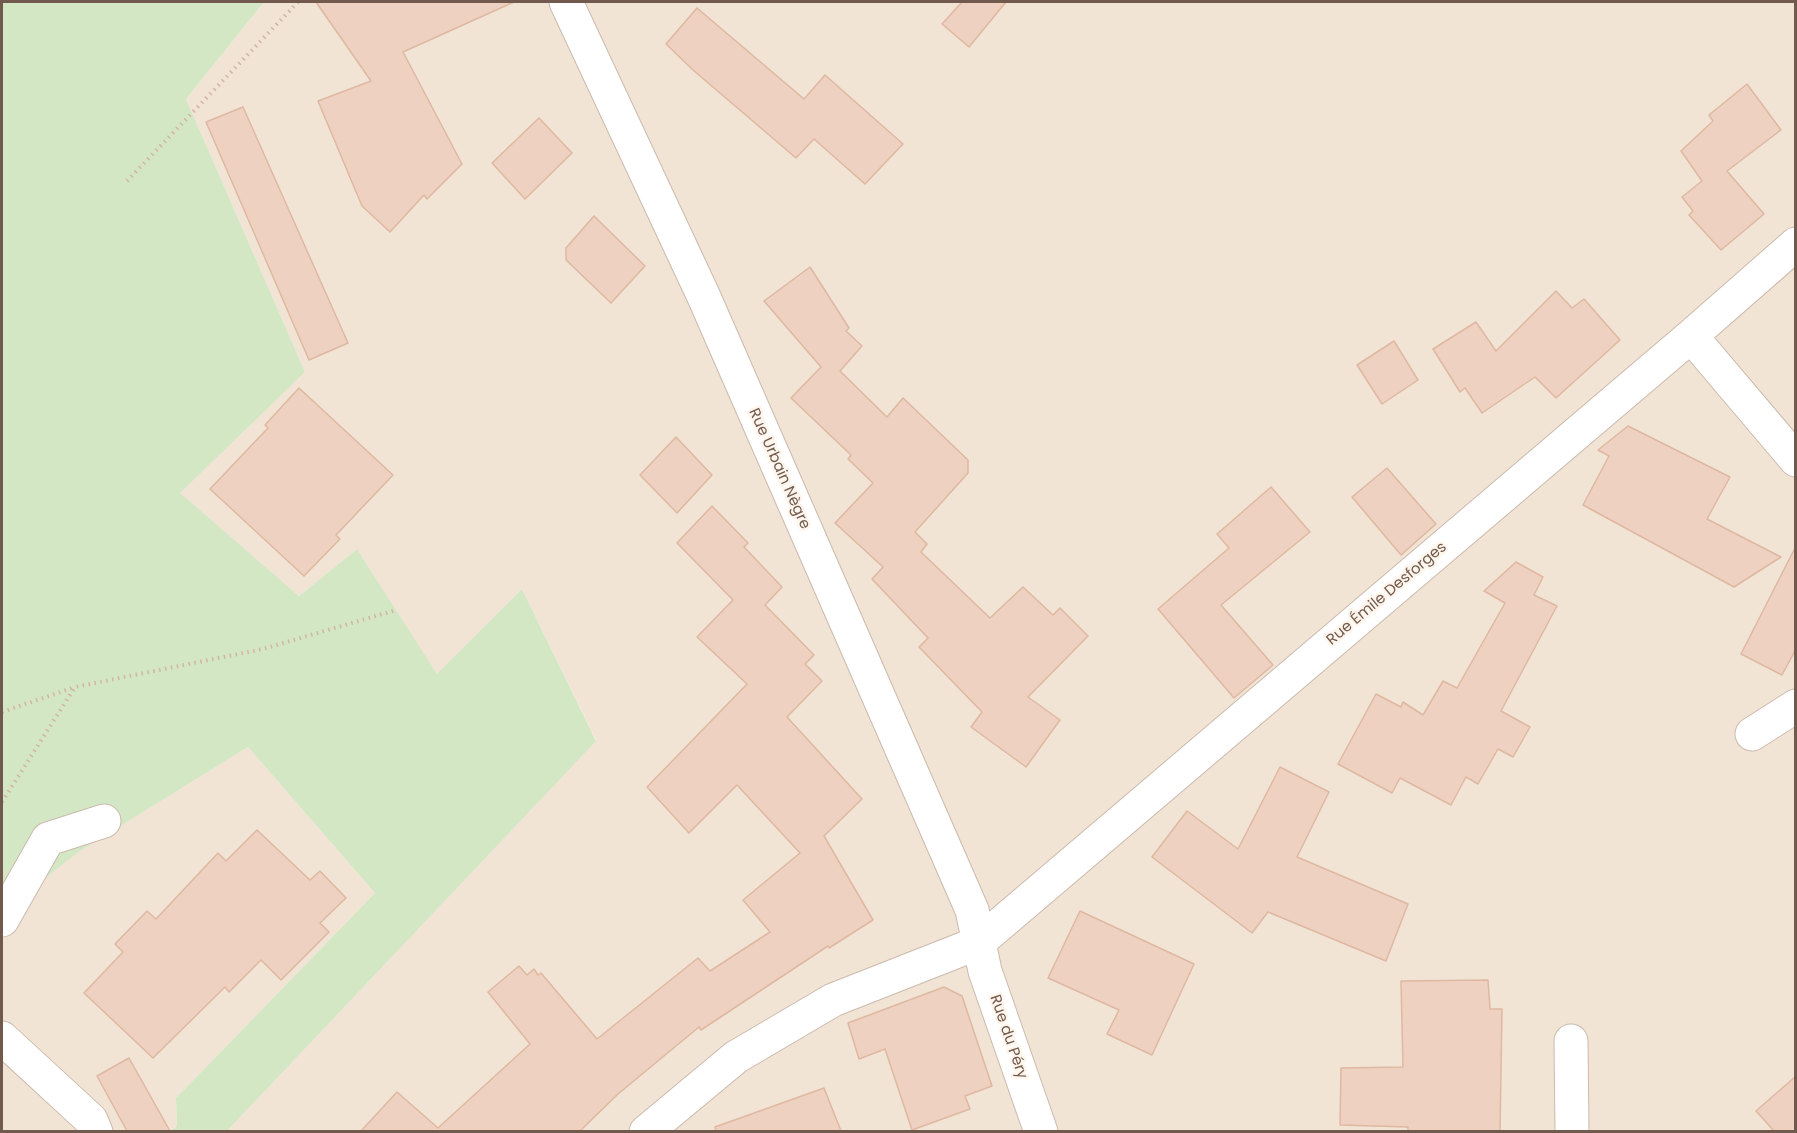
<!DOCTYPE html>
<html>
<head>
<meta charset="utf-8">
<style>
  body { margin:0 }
  #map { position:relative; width:1797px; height:1133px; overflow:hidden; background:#faf2e6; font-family:Poppins,sans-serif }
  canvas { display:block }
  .frame { position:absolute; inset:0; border:3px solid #72594d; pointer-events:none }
</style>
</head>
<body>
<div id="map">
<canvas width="1797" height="1133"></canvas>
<div class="frame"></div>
</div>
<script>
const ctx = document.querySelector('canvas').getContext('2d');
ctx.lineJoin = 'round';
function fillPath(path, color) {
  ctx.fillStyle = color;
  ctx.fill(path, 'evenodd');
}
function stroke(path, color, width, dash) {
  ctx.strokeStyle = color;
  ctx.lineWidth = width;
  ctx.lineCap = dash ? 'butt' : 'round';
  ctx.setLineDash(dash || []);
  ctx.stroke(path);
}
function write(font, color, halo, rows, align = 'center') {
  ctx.font = font + ' Poppins,sans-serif';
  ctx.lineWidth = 5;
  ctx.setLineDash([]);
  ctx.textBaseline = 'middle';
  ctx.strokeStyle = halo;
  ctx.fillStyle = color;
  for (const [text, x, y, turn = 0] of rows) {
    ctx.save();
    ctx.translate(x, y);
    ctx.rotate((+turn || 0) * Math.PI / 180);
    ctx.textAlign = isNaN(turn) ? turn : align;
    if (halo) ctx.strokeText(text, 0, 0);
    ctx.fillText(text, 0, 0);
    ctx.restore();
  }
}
const residential = new Path2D(`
  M264,2H1795V1131H227L596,740L522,589L437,675L357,549L299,596L179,493L305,372L186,99Z
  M248,747L375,893L176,1098L177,1126L171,1131L2,1132V913L77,853Z`);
const green = new Path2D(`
  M2,2H264L186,99L305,372L180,493L299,596L357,549L437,674L522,589L596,741L227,1131H171L177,1126L176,1098L375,893L248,747L77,853L2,913Z`);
const building = new Path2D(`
  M316,2H514L403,52L462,164L427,199L424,195L390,232L362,206L318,101L371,81Z
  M962,2H1006L969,47L942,24Z
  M697,8L804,99L825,75L903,144L865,184L814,139L796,158L693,70L666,44Z
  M1747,84L1781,130L1727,171L1764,214L1721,250L1689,215L1693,211L1682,197L1702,181L1681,151L1713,121L1709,115Z
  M243,107L348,343L309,360L206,122Z
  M539,118L572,153L525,199L492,163Z
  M594,216L645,266L611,303L566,260V248Z
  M810,267L849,328L846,331L862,346L840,371L887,417L903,398L968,460V473L915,532L927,544L921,552L990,618L1023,587L1053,615L1060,608L1088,636L1028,697L1060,720L1026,767L971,727L982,712L919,647L928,638L872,579L883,567L835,523L873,483L848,459L851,455L791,398L821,367L764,301Z
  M1556,291L1572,308L1584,299L1620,340L1556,398L1535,377L1482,413L1465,388L1460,392L1433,349L1476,322L1496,351Z
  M1394,341L1418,380L1382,404L1357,365Z
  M299,388L393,475L336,535L340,539L304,576L210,489L268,428L265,425Z
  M1628,426L1730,477L1707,519L1781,557L1734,587L1583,505L1609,456L1598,450Z
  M676,437L712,475L677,513L640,475Z
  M1387,468L1436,524L1401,555L1352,497Z
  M1271,487L1310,532L1221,605L1273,665L1234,698L1158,609L1229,548L1217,534Z
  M712,506L748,543L744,547L782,587L765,605L814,655L805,664L822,681L787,717L862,799L824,836L873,920L829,948L828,946L701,1030L699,1027L618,1094L580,1131H361L397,1092L438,1128L530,1044L488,992L519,966L527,975L534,969L538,975L541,973L597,1039L698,958L710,971L770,932L743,900L800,853L737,785L689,833L647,787L747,684L697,637L733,600L677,543Z
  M1796,546V649L1782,675L1741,654Z
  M1516,562L1543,577L1534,595L1557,606L1501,711L1530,727L1513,757L1498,749L1478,784L1466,777L1451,805L1400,778L1392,793L1338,764L1376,694L1401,707L1403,702L1423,715L1443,681L1457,688L1505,603L1484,591Z
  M1280,767L1329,792L1297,857L1408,904L1386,961L1268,912L1252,933L1152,857L1187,811L1238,849Z
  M257,830L310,880L320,871L346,898L320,923L329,932L281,980L261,960L229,992L225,987L153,1058L84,993L123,952L115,944L147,911L156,919L218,853L226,861Z
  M1080,911L1194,964L1152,1055L1107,1034L1119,1010L1048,978Z
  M1488,980L1490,1009H1502L1500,1131H1408V1127L1340,1125L1341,1068L1403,1067L1401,981Z
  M944,987L962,996L992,1086L965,1096L970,1109L912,1130L885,1049L859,1059L848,1023Z
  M129,1058L170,1131H127L97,1076Z
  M1796,1076V1131H1774L1756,1111Z
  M824,1088L841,1131H716L715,1127Z`);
const path = new Path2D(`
  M127,181L298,2
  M2,712L75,687
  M2,802L75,687L263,649L396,610`);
const minor = new Path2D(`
  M566,2L704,297L972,910L985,971L1041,1132
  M1691,336L1796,460
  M1752,734L1796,706
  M2,920L48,839L104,821
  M2,1038L91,1120L96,1132
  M1571,1041L1572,1132
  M646,1132L736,1057L833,1000L978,943L1691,336L1796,244`);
const streetNames = [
  ["Rue Urbain Nègre",779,469,66],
  ["Rue Émile Desforges",1387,594,-40],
  ["Rue du Péry",1008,1037,71]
];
fillPath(residential, '#f1e4d5');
fillPath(green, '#d3e7c5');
fillPath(building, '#eed1c0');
stroke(building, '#dfb8a1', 1.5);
stroke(minor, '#cbbaad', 35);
stroke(path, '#d2b5a3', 4, [1.5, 4.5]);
stroke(minor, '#fff', 33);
write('15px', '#72594d', '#fef6ec', streetNames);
</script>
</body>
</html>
